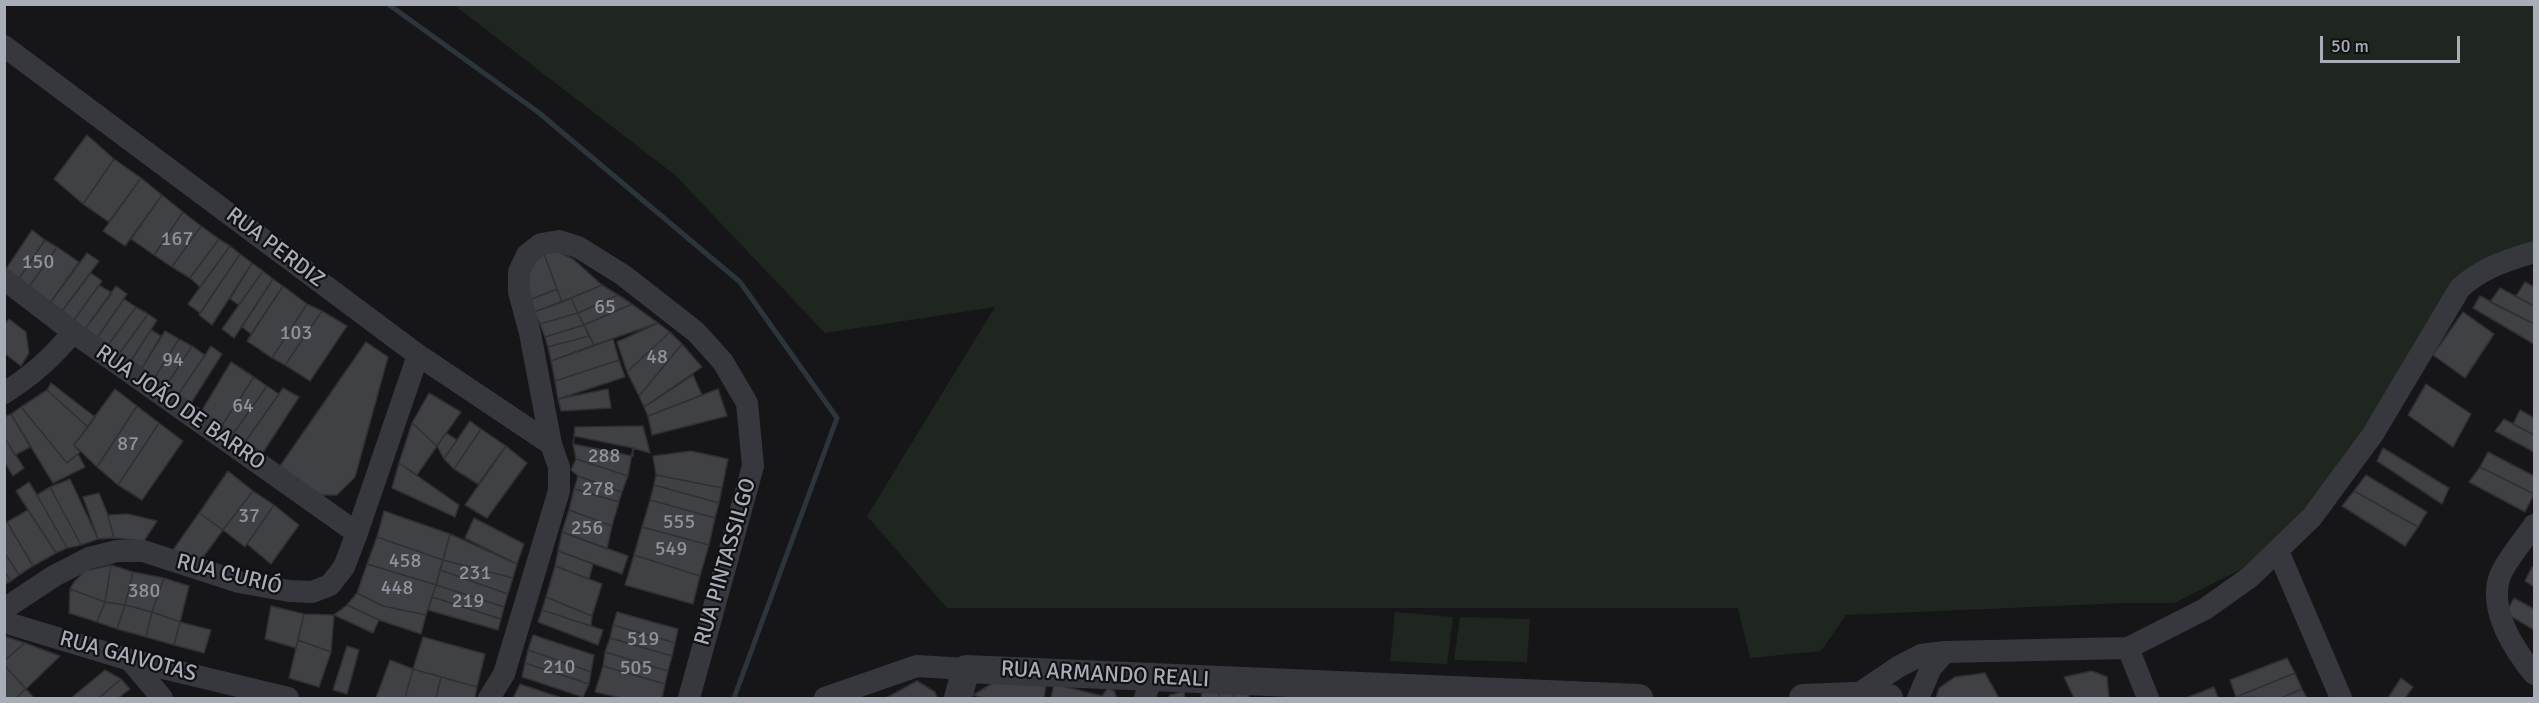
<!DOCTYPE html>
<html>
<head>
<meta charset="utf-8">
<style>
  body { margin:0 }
  #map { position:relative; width:2539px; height:703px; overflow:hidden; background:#161618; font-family:Signika,sans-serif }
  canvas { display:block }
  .frame { position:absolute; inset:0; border:6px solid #a8adb8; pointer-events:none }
  .scale { position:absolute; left:2320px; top:36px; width:140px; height:27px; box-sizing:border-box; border:3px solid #a8adb8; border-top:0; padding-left:8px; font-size:18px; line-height:21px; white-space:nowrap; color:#a8adb8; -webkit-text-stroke:4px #111113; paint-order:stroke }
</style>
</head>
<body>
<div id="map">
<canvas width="2539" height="703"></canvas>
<div class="frame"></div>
<div class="scale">50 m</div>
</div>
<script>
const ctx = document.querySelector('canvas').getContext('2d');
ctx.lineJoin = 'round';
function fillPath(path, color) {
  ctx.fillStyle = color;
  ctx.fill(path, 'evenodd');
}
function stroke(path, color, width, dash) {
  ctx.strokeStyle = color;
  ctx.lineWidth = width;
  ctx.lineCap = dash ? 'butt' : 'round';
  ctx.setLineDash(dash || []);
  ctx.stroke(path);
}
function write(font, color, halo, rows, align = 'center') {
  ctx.font = font + ' Signika,sans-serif';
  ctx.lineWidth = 4.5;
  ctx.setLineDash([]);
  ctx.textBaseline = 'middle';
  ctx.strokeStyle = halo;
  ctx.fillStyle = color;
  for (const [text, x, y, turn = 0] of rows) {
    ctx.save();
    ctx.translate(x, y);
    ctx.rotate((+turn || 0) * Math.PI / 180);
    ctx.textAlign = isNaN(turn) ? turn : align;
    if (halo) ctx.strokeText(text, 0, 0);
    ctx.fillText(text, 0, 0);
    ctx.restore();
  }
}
const green = new Path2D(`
  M454,5H2534V252L2460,288L2278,551L2174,603H2125L1846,615L1821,651L1750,658L1738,608H947L867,516L995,307L825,333L675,175Z
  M1395,612L1453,617L1447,664L1390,661Z
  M1460,617L1530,619L1527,662L1454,660Z`);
const stream = new Path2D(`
  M388,4L538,112L740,282L837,418L734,698`);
const building = new Path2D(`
  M87,135L114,159L83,204L54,179Z
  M114,159L141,178L109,222L83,204Z
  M141,178L162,195L125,246L103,231Z
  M162,195L183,212L154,255L131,239Z
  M183,212L201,226L172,267L154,255Z
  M201,226L219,239L190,278L172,267Z
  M32,230L45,240L18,280L6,269Z
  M219,239L230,246L200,287L190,278Z
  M45,240L57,247L29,287L18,280Z
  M230,246L240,254L200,313L188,304Z
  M57,247L79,262L50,303L29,287Z
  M557,251L573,259L602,285L562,302L544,254Z
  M87,253L99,261L62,311L50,303Z
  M240,254L252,263L212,325L199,315Z
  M544,254L557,289L529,300V270L535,258Z
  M252,263L263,271L239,305L230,299Z
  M263,271L273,279L234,338L222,329Z
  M91,273L102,281L74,320L62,311Z
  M273,279L283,286L251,334L242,327Z
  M2525,282L2534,287V306L2516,296Z
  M99,285L112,293L85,329L74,320Z
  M602,285L618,295L578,313L571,298Z
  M116,286L127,294L97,338L85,329Z
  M283,286L307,304L272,358L247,341Z
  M2500,288L2534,306V324L2490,302Z
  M557,289L562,302L534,312L529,300Z
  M618,295L632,304L584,325L578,313Z
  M2480,296L2534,324V344L2473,308Z
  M571,298L578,313L540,324L534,312Z
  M124,299L136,307L108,345L97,338Z
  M307,304L322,311L285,365L272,358Z
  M632,304L658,323L594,345L584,325Z
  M136,307L148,314L119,354L108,345Z
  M322,311L347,326L310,381L285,365Z
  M2463,312L2494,334L2465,378L2433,355Z
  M578,313L584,325L545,337L540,324Z
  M148,314L157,320L131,361L119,354Z
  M9,319L26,332L29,353L21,366L4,353V325Z
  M658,323L670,332L627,372L617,342Z
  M584,325L589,336L548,347L545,337Z
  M151,330L161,336L142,368L131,361Z
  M165,331L179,339L155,377L142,368Z
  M670,332L682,344L639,396L627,372Z
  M589,336L594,345L551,361L548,347Z
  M179,339L192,346L166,386L155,377Z
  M613,339L619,360L555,381L551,361Z
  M366,342L388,357L355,477L337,495H318L280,466Z
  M682,344L702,367L644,407L639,396Z
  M192,346L205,355L178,395L166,386Z
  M211,346L222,354L191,403L178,395Z
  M619,360L625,377L558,399L555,381Z
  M231,362L254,377L221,427L201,412Z
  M693,375L702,395L648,416L644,407Z
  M254,377L267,386L233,434L221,427Z
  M51,383L95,417L88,427L47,390Z
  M2426,384L2471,414L2453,447L2408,415Z
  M267,386L279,394L245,442L233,434Z
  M283,388L299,397L262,454L245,442Z
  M115,389L137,406L97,467L74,445Z
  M608,389L611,408L561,411L558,399Z
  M718,389L727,416L652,435L648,416Z
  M47,390L88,427L74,445L80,452L67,463L21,407Z
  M429,393L461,412L437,446L412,423Z
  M137,406L159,423L118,485L97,467Z
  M21,407L67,463L78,454L85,467L53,483L11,414Z
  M2520,410L2534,418V435L2513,424Z
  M11,414L30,447L15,455L4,437V417Z
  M2504,419L2534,435V452L2495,431Z
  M470,421L481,429L454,469L444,459Z
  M159,423L183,441L142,500L118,485Z
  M412,423L437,446L417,475L399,463Z
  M643,426L650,453L633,448L574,436L575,427Z
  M481,429L506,446L478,484L454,469Z
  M446,433L457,440L444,459L437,446Z
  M574,436L633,448L628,476L576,459L573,444Z
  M574,436L633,448V456L573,444Z
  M4,437L24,468L13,476L4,461Z
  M506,446L527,463L487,518L465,505Z
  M2383,448L2449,488L2442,504L2377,461Z
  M691,451L728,459L722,488L656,475L653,456Z
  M2488,452L2534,476V494L2480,467Z
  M576,459L628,476L622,492L578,476L571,470Z
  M399,463L459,505L455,517L392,488Z
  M2480,467L2534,494L2525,512L2469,482Z
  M228,471L253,491L223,530L199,513Z
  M656,475L722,488L719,503L654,485Z
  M2366,475L2427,512L2418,527L2354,491Z
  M578,476L622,492L619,502L574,489Z
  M70,479L98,539L81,545L50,487Z
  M29,482L37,495L67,548L56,553L16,491Z
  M654,485L719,503L715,518L650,500Z
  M50,487L81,545L67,548L37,495Z
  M574,489L619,502L612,526L569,510Z
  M253,491L274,505L245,547L223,530Z
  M2354,491L2418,527L2405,546L2342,506Z
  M99,493L108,515L114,538L98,539L83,497Z
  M650,500L715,518L709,545L642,527Z
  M274,505L299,525L271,564L247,544Z
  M28,510L56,553L33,566L7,522Z
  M569,510L612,526L607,549L562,532Z
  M384,511L450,534L443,560L377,537Z
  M199,513L223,530L198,564L173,550Z
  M128,514L157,521L144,541L114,538L108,515Z
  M474,518L524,544L517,564L465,538Z
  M7,522L33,566L19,575L4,552V523Z
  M642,527L709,545L700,576L634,555Z
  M562,532L628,556L622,574L558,551Z
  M450,534L517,564L513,578L443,560Z
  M377,537L443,560L436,585L367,564Z
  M558,551L593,564L589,579L555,566Z
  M4,552L19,575L11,581L4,571Z
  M634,555L700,576L693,604L625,585Z
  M443,560L513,578L508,594L440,570Z
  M367,564L436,585L426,615L383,606L357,593Z
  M111,565L133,572L125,605L105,602Z
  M111,565L105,602L70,589L74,582L85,571Z
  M555,566L602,584L592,616L546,597Z
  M2532,567L2534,569V587L2525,581Z
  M440,570L508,594L504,607L436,585Z
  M4,571L11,581L4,585Z
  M133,572L164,578L152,612L125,605Z
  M164,578L189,586L180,622L152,612Z
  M436,585L504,607L501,619L432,597Z
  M70,589L105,602L97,622L69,613Z
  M357,593L383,606L426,615L421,634L379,620L347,605Z
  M432,597L501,619L498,630L428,610Z
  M546,597L592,616L591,626L542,610Z
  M2514,598L2534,609V630L2506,613Z
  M105,602L125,605L117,629L97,622Z
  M125,605L152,612L146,637L117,629Z
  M347,605L379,620L373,633L334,615Z
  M271,606L304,614L296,648L265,639Z
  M542,610L603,630L598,645L538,622Z
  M152,612L180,622L174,645L146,637Z
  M617,612L678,629L675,643L613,625Z
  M304,614L334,615L331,652L298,640Z
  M180,622L211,630L204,653L174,645Z
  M613,625L675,643L672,656L610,638Z
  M533,635L594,655L591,672L528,650Z
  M4,636L25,643L4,661Z
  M423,637L485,654L477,687L413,669Z
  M610,638L672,656L668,671L605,652Z
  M298,640L331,652L319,687L289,678Z
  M25,643L60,656L26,689L4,665V661Z
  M347,646L359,650L347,694L333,690Z
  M528,650L591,672L589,684L525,663Z
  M605,652L668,671L665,684L603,666Z
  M2287,658L2295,673L2236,697L2230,680Z
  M390,660L413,669L405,698H376Z
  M525,663L589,684L583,697L522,677Z
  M4,665L26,689L16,698H4Z
  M603,666L665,684L662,698H621L595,692Z
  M413,669L441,677L436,698H405Z
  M105,670L121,679L99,698H71Z
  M2092,671L2107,677L2109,698H2074L2064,677Z
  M1985,673L1999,698H1936L1939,688L1955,677Z
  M2295,673L2302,689L2281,698L2236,697Z
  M441,677L477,687L475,698H436Z
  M2401,678L2413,687L2405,698H2388Z
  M121,679L130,689L118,698H99Z
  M998,680L1046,686L1044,698H983L973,695Z
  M917,681L935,692L937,698H886Z
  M520,684L562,698H513Z
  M1054,684L1102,696L1108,688L1114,691L1117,698H1051Z
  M2214,687L2218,698H2186Z
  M26,689L34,698H16Z
  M2302,689L2307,698H2281Z
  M1185,691L1184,698H1168L1170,695Z
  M1202,691L1219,692V698H1201Z
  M1219,692L1234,693V698H1219Z
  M1234,693L1249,694V698H1234Z`);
const minor = new Path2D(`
  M4,46L418,355L551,444
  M4,279L73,332L357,533
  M4,393C32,376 53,357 73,332
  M2534,525C2525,539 2506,560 2500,576C2488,609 2514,649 2534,674
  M2278,551L2341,698
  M4,609L54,576L89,558L117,551H143L239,582L289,591L312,592L330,585L344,567L357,533L418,355
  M4,622L130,660L288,698
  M2128,648L2148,698
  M130,660L162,698
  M1855,696L1898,667L1921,655L1945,652L2128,648L2205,609L2250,577L2312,517L2373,434L2460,288C2484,267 2505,261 2534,252
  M489,698L504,674L559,491V467L551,444L530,333L519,292V272L527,255L541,244L559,241L578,247L623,275L696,332L723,362L747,403L753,466L689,698
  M825,698L917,666L966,669
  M1145,698L1151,677
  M1918,698L1931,668L1945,652`);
const tertiary = new Path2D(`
  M958,698L966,669L1639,698
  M1803,698L1855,696L1889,698`);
const numberNames = [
  ["167",177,240],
  ["150",38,263],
  ["65",605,308],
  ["103",296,334],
  ["48",657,358],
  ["94",173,361],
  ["64",243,407],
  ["87",128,445],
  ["288",604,457],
  ["278",598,490],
  ["37",249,517],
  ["555",679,523],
  ["256",587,529],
  ["549",671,550],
  ["458",405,562],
  ["231",475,574],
  ["448",397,589],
  ["380",144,592],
  ["219",468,602],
  ["519",643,640],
  ["210",559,668],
  ["505",636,669]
];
const streetNames = [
  ["RUA PERDIZ",275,248,37],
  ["RUA JOÃO DE BARRO",180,408,35],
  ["RUA PINTASSILGO",726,562,-74],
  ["RUA CURIÓ",229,575,14],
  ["RUA GAIVOTAS",128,657,15],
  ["RUA ARMANDO REALI",1105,675,3]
];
fillPath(green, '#1e261f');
stroke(stream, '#2c353c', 5);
fillPath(building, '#404145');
stroke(building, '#303034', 1.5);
stroke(minor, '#37383d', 22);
stroke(tertiary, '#37383d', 28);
write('20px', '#8e929b', null, numberNames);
write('22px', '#a8adb8', '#111113', streetNames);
</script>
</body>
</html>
